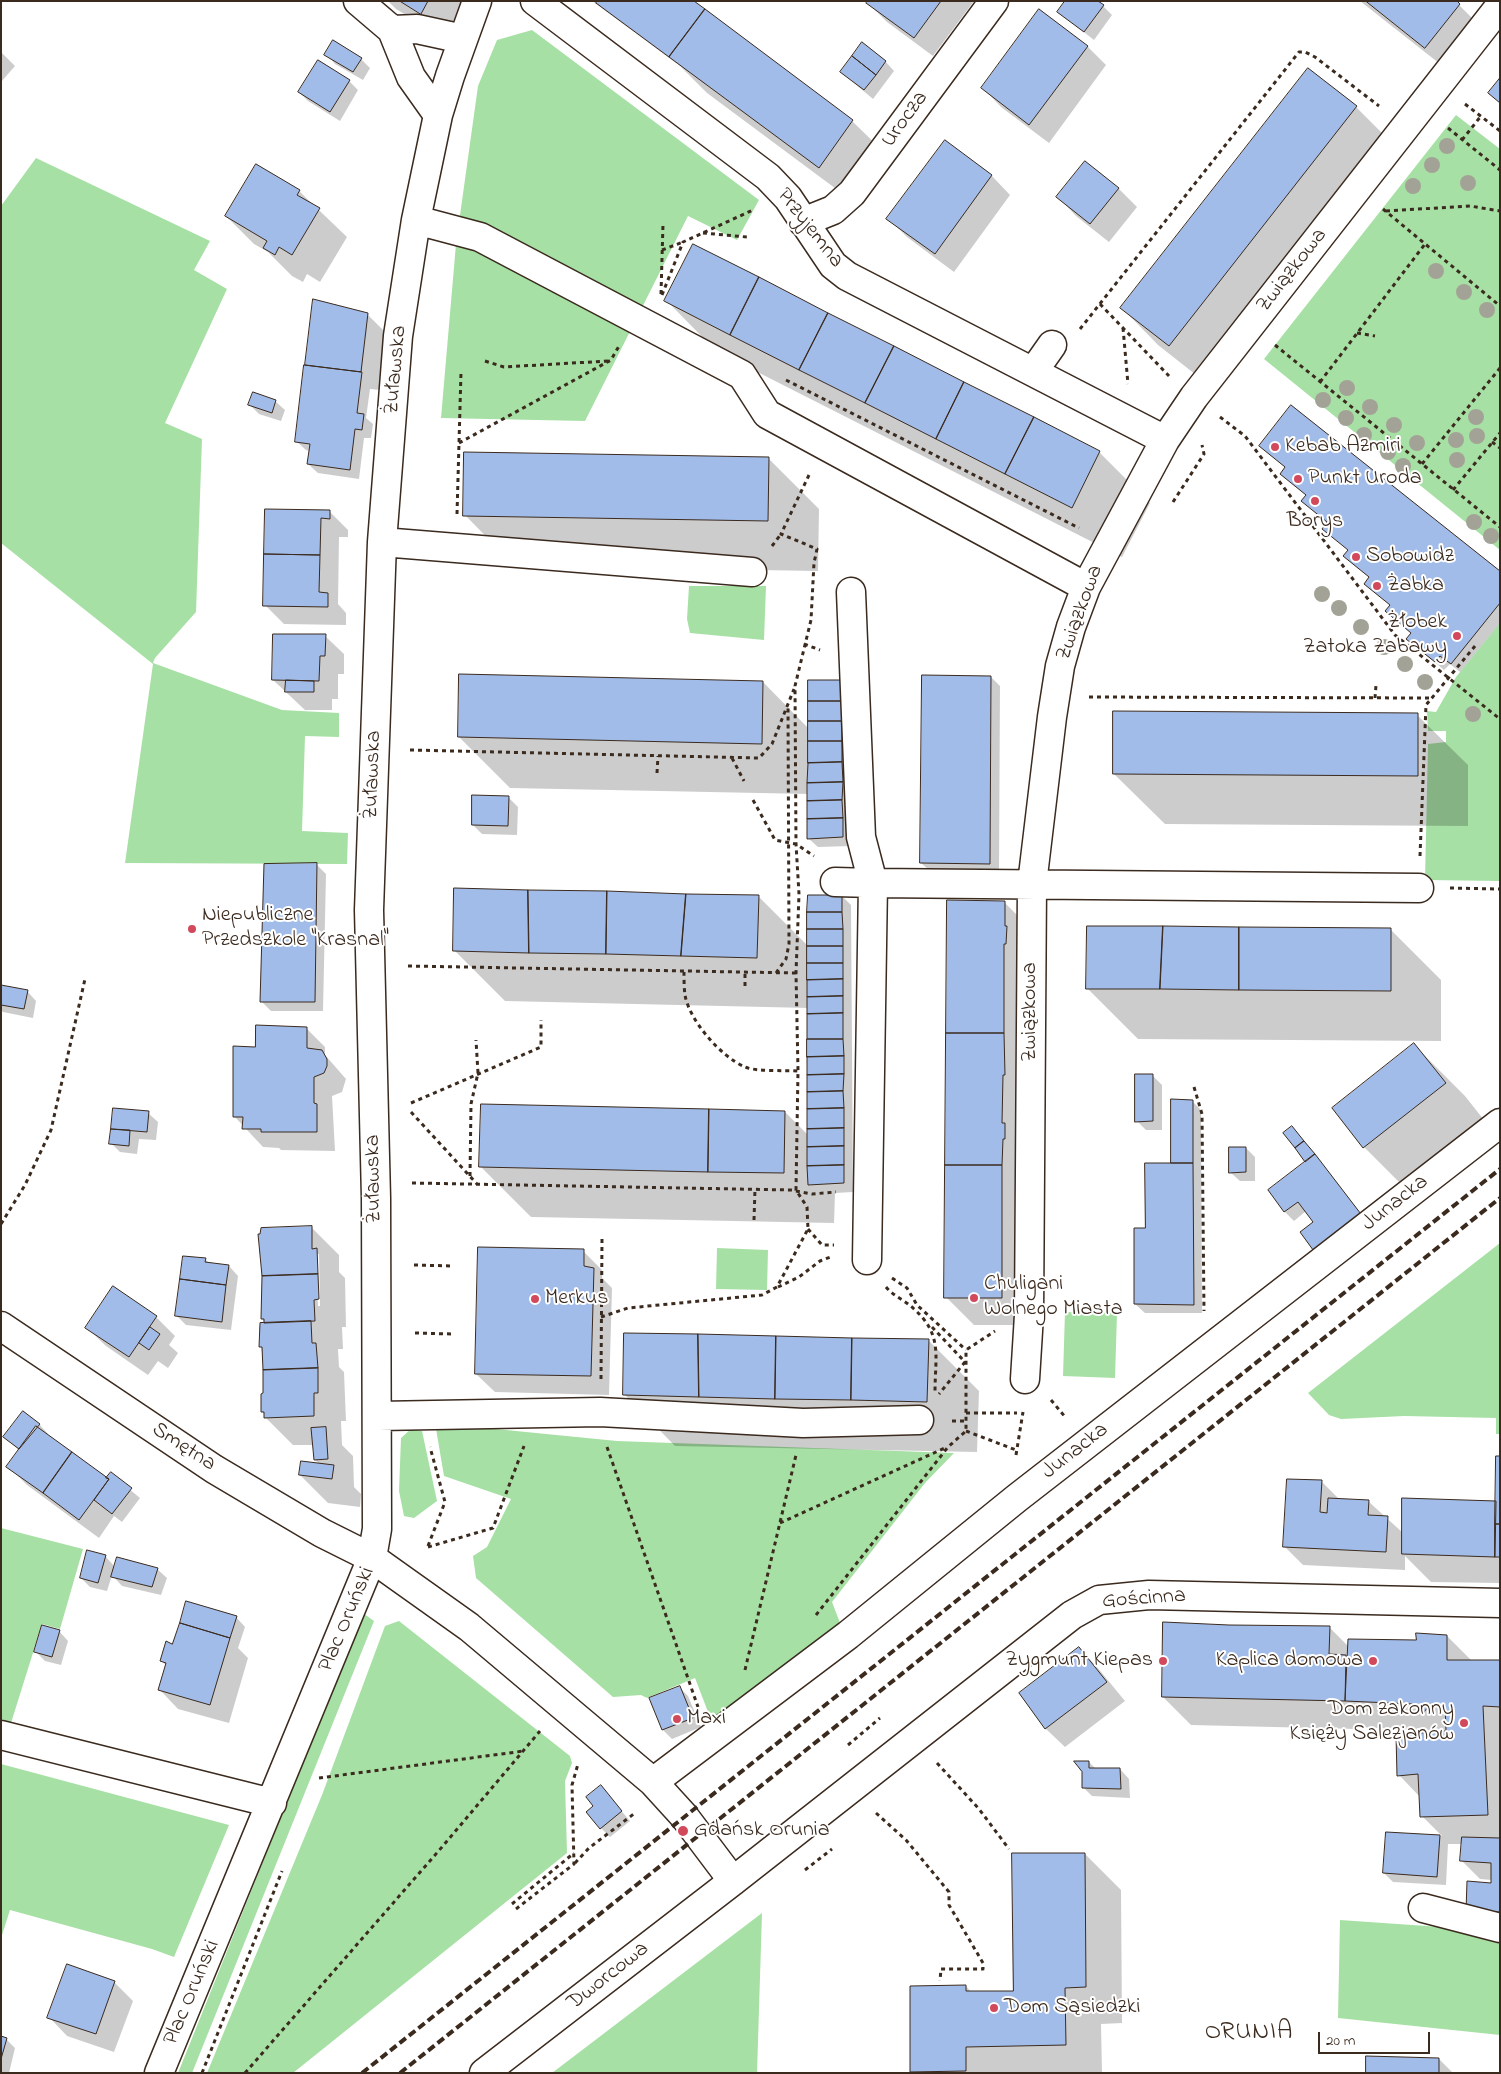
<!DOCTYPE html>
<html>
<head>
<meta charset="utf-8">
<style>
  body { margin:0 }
  #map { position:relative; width:1501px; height:2074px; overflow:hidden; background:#fff; font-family:"Indie Flower",sans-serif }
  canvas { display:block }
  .frame { position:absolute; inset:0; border:2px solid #3b2a1e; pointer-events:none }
  .scale { position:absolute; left:1318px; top:2032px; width:112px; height:22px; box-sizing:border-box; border:2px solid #3b2a1e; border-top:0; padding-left:6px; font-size:15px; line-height:18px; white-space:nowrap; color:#3b2a1e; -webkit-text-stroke:4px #fff; paint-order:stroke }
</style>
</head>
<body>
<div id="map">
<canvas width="1501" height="2074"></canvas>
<div class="frame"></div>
<div class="scale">20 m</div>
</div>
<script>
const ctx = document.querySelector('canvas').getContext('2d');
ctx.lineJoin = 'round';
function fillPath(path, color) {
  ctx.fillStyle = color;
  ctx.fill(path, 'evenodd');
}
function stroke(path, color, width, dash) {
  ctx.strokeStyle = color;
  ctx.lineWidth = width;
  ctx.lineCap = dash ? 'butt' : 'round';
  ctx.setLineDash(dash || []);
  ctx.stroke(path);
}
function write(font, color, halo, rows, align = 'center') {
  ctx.font = font + ' "Indie Flower",sans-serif';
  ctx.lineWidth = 4;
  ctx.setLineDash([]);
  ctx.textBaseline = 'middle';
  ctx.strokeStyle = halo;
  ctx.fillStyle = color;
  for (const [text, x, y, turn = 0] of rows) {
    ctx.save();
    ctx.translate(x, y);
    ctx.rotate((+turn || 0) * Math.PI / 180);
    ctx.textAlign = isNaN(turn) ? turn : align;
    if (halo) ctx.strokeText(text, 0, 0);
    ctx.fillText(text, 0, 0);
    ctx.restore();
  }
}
const green = new Path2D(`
  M532,30L759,200L737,240L688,216L585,421L441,418L456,244L478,86L497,40Z
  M1456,115L1500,149V550L1264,359Z
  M36,158L210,241L194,270L227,289L165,423L202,439L196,612L155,658L153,663L282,710L339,713V737L305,736L302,831L348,833L347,864L125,863L153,664L1,543V206Z
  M689,586H766L764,640L690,633L687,619Z
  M1500,623V881L1425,880L1428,744L1446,742V731H1428L1427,711L1436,712L1456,677Z
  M1500,1243V1434H1496V1418L1404,1416L1341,1419L1329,1415L1308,1393Z
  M717,1248L768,1250L767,1290L716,1289Z
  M1065,1312L1117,1313L1115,1378L1063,1376Z
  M435,1423L617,1441L954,1453L925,1483L832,1602L842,1628L713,1725L695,1678L647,1698L641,1695L613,1697L476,1578L473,1556L487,1547L511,1499L444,1476Z
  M411,1429L422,1431L437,1501L414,1518L404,1516L399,1491L401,1438Z
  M1,1528L83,1549L60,1629L42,1624L11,1723L1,1720Z
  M363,1613L374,1621L192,2073H178Z
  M399,1621L570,1756L572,1763L565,1781L567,1853L293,2073H207L322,1795L385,1626Z
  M1,1764L229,1825L174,1957L152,1949L10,1910L1,1938Z
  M762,1913L757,2073H552Z
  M1340,1920L1441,1927L1500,1944V2035L1338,2018Z`);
const shadow = new Path2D(`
  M388,1H473L449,41L396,9Z
  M592,1H691L852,121L889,157L855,203L707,93L680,66Z
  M869,1H974L933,56L887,22L868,3Z
  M1360,1H1455L1487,33L1454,75Z
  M1103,6L1112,15L1094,40L1058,12Z
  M1087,46L1106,65L1049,143L1001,107L983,88Z
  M1,52L15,66L1,82Z
  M326,54L361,59L370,68L363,80L335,64Z
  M885,61L894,71L873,99L841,72Z
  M318,62L349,81L358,90L340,121L308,101L299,92Z
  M1356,107L1392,143L1205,382L1158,345L1122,308Z
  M945,142L992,176L1010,195L954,272L907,237L888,218Z
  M1118,188L1137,207L1109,242L1076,216L1058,197Z
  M299,191L347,237L320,282L307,274L303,282L292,276L268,252L254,244L226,216Z
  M666,300L1099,452L1150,503L1122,557L716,351Z
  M314,301L367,314L386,333L380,390L370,389L366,418L373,424L371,438H364L359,479L318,473L308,464L310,451L306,450L296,441Z
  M275,401L285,410L281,421L259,414L250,405Z
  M1260,446L1500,573V623L1460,672L1450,664L1444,670L1408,639L1412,634L1387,611L1391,606L1366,584L1370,578L1345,556L1349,551L1328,523L1303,501L1307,496L1282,474L1286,468Z
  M768,458L819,509L818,571L515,566L465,515Z
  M266,510L329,511L348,530V537H339L338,604L346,613V625L284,624L265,605Z
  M325,636L344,654V674H338V699H332V710H305L273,680Z
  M991,677L1000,686L999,873L931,872L921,863Z
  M763,682L809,729L842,682L851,846L818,847L808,838L809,794L510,788L459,737Z
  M1417,715L1468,765V826L1165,824L1114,774Z
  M508,797L518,807L517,835L482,834L473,825Z
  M317,865L326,874L323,1011H271L262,1002Z
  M758,896L809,947L842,896L851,905L853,1192L835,1193L834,1223L531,1217L481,1167L785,1112L809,1136V1008L505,1001L454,950Z
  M1004,902L1032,930L1029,1325H974L946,1297Z
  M1390,929L1441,980V1041L1138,1039L1087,988Z
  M1,987L27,991L36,1001L33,1018L3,1012L1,1010Z
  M306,1028L325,1047V1055L346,1079L342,1092L332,1096L335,1151L281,1150L279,1148L263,1147L234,1116L256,1049Z
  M1414,1045L1465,1096L1495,1134L1414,1197L1364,1147Z
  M1153,1076L1162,1085V1130H1146L1137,1121Z
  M1192,1101L1201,1110L1202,1313H1145L1135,1304L1146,1230L1173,1164Z
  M148,1113L158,1122L156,1140L139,1139L137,1154L120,1152L111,1143Z
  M1292,1128L1301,1137L1372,1228L1315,1222L1306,1211L1294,1221L1285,1212L1269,1191L1307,1162Z
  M1246,1148L1255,1157V1181H1240L1230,1172Z
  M311,1227L339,1255V1272L345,1278L346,1327H342L343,1349H338L339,1367L344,1372L345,1397L346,1421H341L342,1445L353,1456L354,1487L361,1494L360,1507L328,1503L300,1475L320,1465L315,1460L314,1445H293L265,1417L263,1412L264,1370L259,1328L261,1325L265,1324L262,1318ZM316,1254H319L320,1306H318Z
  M583,1251L602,1270V1278L612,1288L609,1395L495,1392L476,1374Z
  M205,1259L210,1264L229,1266L238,1276L231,1330L186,1325L176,1315Z
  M113,1288L156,1317L175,1336L169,1345L178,1353L168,1368L158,1361L148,1375L106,1346L87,1328Z
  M928,1340L979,1391L977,1452L675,1446L625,1395Z
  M39,1424L48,1434L46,1435L107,1479L111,1474L140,1498L122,1522L114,1516L99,1538L27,1485L8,1466L20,1451L4,1437Z
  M1500,1457V1583L1431,1582L1405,1556V1570L1303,1565L1284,1546L1321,1481L1340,1500L1368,1501L1403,1533L1497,1502Z
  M105,1556L115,1567L157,1569L167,1578L161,1595L122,1586L112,1575L107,1591L90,1587L81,1578Z
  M236,1617L245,1627L238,1648L248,1658L229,1723L178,1709L160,1690L167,1666L161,1661L173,1645Z
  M1164,1623L1229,1627H1329L1348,1646L1417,1642L1447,1636L1472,1661L1500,1662V1930L1486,1929L1492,1880L1480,1879L1461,1860L1463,1844H1448L1446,1885L1393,1882L1384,1873L1387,1833L1442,1836L1422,1816L1421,1798L1399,1775L1443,1731L1356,1727V1729L1191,1725L1163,1697Z
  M59,1631L68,1641L61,1665L45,1661L36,1652Z
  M1079,1648L1097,1667L1125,1701L1065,1747L1046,1729L1021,1694Z
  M679,1687L688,1696L701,1727L672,1739L663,1730Z
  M1089,1762L1096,1769H1120L1129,1779L1130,1798L1092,1796L1083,1787Z
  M601,1787L630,1821L610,1837L601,1828L594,1806Z
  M1085,1854L1121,1890L1122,2023L1101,2024L1102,2073H913L911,2071L966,1986L971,1992H1014Z
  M114,1982L133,2001L114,2052L67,2036L49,2017Z
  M1,2038L6,2039L15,2048L9,2073H1Z
  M1439,2059L1453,2073H1367Z`);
const building = new Path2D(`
  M400,1H428L421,14Z
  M598,1H694L705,9L669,57L596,3Z
  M868,1H941L914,38L866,3Z
  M1065,1H1098L1104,5L1084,32L1057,12Z
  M1366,1H1457L1460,4L1425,48Z
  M705,9L853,120L819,168L669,57Z
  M1039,9L1088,46L1029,125L981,88Z
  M333,40L362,58L353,72L324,55Z
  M862,42L886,61L876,75L852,56Z
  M852,56L876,75L864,90L840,72Z
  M318,60L350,80L330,112L298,92Z
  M1308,68L1357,106L1169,346L1120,308Z
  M1500,78V103L1488,93Z
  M945,140L992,175L935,254L886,219Z
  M1085,161L1119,188L1090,224L1056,197Z
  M256,164L300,190L297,195L320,208L292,255L279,247L275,255L263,248L267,241L225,216Z
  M693,244L759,277L730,335L664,301Z
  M759,277L828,313L799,370L730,335Z
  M313,299L368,313L361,372L305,365Z
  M828,313L894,346L865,403L799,370Z
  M894,346L964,382L936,439L865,403Z
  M304,365L362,372L357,413L364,414L362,430L355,429L350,470L307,464L310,444L295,442Z
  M964,382L1034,417L1005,474L936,439Z
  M253,392L276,400L272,413L248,405Z
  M1291,405L1500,571V603L1451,664L1440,656L1435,662L1406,639L1411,633L1385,611L1390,605L1364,584L1369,577L1343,556L1348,550L1322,529L1327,522L1301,501L1306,495L1280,474L1285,467L1259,446Z
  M1034,417L1100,451L1072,508L1005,474Z
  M464,452L769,457L768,521L463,516Z
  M265,509L330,510V519L321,518L320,555L264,554Z
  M264,554L320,555L319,592L328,593V607L263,606Z
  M273,634H326L325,656H320L319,681L272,680Z
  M459,674L763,681L762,744L458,737Z
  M922,675L991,676L990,864L920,863Z
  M286,680L314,681V692H285Z
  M808,680H843L842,701H808Z
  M808,701H842V721H808Z
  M1113,711L1418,713V776L1113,774Z
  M808,721H842V741H808Z
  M808,741H842V762L808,763Z
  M842,762L843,782L807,783L808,763Z
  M843,782L842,800L807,801V783Z
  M472,795L509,796L508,826L472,825Z
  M842,800L843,818L807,819V801Z
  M843,818V837L807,839V819Z
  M317,863L315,1002H260L264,864Z
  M454,888L528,890L529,953L453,951Z
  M528,890L607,891L606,954L529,953Z
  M607,891L686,894L681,956L606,954Z
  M686,894L759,895L757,958L681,956Z
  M808,895H842V912H807Z
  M947,900L1005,901V926H1007L1006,944H1004V1033H946Z
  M807,912H842L843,929H807Z
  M1087,926H1163L1160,989H1086Z
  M1163,926L1239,927V990L1160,989Z
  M1239,927L1391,928V991L1239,990Z
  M807,929H843V946H807Z
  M807,946H843V963H807Z
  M807,963H843V979L807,980Z
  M843,979V996L807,997V980Z
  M1,985L28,990L24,1009L1,1005Z
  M843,996V1013L807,1014V997Z
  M843,1013V1039H807V1014Z
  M256,1025L307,1027V1048L322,1050L327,1059V1066L324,1073L314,1077V1103L317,1104V1132H261V1129H242L243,1117H233V1046L255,1047Z
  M946,1033H1004L1005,1075H1003L1002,1123H1005V1139H1003L1002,1165H945Z
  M807,1039H843L844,1056L807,1057Z
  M1414,1043L1446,1083L1363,1148L1332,1108Z
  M844,1056V1074L807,1075V1057Z
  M844,1074L843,1091L807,1092V1075Z
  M1135,1074H1153V1121L1135,1122Z
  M843,1091L844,1108L807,1109V1092Z
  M1171,1099L1193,1100V1163H1171Z
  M481,1104L709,1109L708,1172L479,1167Z
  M113,1108L149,1111L147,1132L111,1129Z
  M844,1108V1128L807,1129V1109Z
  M709,1109L785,1111L784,1173L708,1172Z
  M1292,1126L1304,1141L1295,1148L1283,1133Z
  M844,1128V1146L807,1147V1129Z
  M111,1129L130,1130L129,1146L109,1144Z
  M1304,1141L1315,1154L1305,1162L1295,1148Z
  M844,1146V1165L807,1166V1147Z
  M1229,1147H1246V1172L1229,1173Z
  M1315,1154L1364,1218L1316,1254L1300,1232L1313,1222L1298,1202L1284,1212L1268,1190Z
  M1145,1163H1193L1194,1305L1134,1304V1228H1145Z
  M844,1165V1183L808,1185L807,1166Z
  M945,1165H1002V1298H944Z
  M312,1226V1249L317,1248L318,1274L262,1276L258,1234H260L261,1228Z
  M478,1247L584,1249V1266L594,1268L591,1376L475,1374Z
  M183,1256L206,1258L205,1262L229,1265L226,1285L180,1279Z
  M318,1274L319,1299L314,1300L315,1321L264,1323V1319H261L262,1276Z
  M180,1279L226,1285L222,1322L175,1316Z
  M113,1286L157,1316L129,1357L85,1328Z
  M311,1321L312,1343H316L318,1368L263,1370L262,1347H259L260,1323Z
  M150,1327L160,1334L149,1350L139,1343Z
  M624,1333L698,1334L699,1397L623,1395Z
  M698,1334L776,1336L775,1399L699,1397Z
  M776,1336L852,1338L851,1400L775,1399Z
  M852,1338L929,1339L927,1402L851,1400Z
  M318,1368V1393H314V1416L264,1418V1412H261V1394L263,1393V1370Z
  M23,1411L40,1424L19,1449L3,1437Z
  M36,1426L72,1452L43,1493L6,1467Z
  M326,1427L328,1459L314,1460L311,1428Z
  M72,1452L109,1479L79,1520L43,1493Z
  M1496,1456H1500V1524H1495Z
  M301,1461L334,1465L332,1479L299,1475Z
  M111,1472L132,1488L112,1514L94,1500L109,1479L106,1478Z
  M1287,1479L1322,1480L1320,1512L1327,1513L1328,1498L1369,1500L1368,1515L1388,1516L1386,1552L1283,1547Z
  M1402,1498L1496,1501L1495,1557L1402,1554Z
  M1495,1524H1500V1557H1495Z
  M87,1550L106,1555L98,1583L80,1578Z
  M117,1557L158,1568L152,1587L111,1577Z
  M186,1601L237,1616L230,1638L180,1623Z
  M1163,1622L1229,1625L1330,1626L1329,1654L1346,1655L1345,1701L1162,1697Z
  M180,1623L230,1638L210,1705L158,1690L166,1663L160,1661L166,1641L172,1644Z
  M42,1625L60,1630L52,1657L34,1652Z
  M1416,1633L1447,1635V1660H1500V1707L1483,1706L1488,1815L1420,1817L1418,1774L1397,1776L1396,1735L1446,1731L1445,1705L1430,1704L1422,1715L1413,1704L1345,1701L1348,1639L1416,1640Z
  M1079,1647L1107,1682L1045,1729L1019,1693Z
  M680,1686L693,1718L662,1730L649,1698Z
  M1074,1761H1089V1768H1120L1121,1789L1082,1788V1772Z
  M601,1785L622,1811L600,1829L586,1812L593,1806L586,1797Z
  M1386,1832L1440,1835L1437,1877L1383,1873Z
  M1462,1837L1500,1838V1912L1466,1911L1467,1881L1491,1883V1863L1460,1861Z
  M1012,1853H1085L1086,1987L1065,1988L1066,2045L966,2047V2071L910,2072V1986L966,1985V1991H1013Z
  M67,1964L115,1981L96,2034L47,2018Z
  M1,2036L7,2038L1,2059Z
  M1366,2056L1439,2058V2073H1366Z`);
const path = new Path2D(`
  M1465,104L1500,131
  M1448,128L1500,170
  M1462,140L1481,116
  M1383,209L1500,306
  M1386,211L1470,206L1500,211
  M703,233L747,237
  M662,250L683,242
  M661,294L663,224
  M662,295L683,242L753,210
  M1100,304L1169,376
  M1123,328L1128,384
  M1080,329L1299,52H1305L1315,57L1379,106
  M1357,333L1375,336
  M1275,345L1500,527
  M485,361L504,367L608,361
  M786,380L1079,528
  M1320,382L1425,244
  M1220,417L1245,436L1395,635L1500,719
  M1492,442L1500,448
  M459,443L611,360L619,346
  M1422,464L1500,368
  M1453,490L1500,433
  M1173,502L1204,454L1202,445
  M457,514L461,372
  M772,546L781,534
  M804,644L820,650
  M1089,697L1431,698
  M1375,698L1376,685
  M410,750L759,758L772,744L794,689
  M732,758L744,781
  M657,773L658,756
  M753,800L775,840L796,844L814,856
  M1420,856L1426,705L1475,646
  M1450,888L1500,889
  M408,966L796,973
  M684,972C684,979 684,988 685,995C689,1020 721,1057 745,1067C757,1072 784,1070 798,1071
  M776,973L786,959L789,944L788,705
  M745,974V987
  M1194,1087L1202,1114L1204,1311
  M411,1103L541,1047V1020
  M411,1112L477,1184
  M470,1176L471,1104L478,1073L476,1040
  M412,1183L791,1190L812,1194L836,1192
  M754,1220L755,1189
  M1,1224L25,1185L51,1130L85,979
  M808,1229L822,1245H834
  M414,1265L453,1266
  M892,1278L907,1288L917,1305L966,1350
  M778,1287L799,1277L820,1261L833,1256
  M886,1287C893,1296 905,1300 914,1309C943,1335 935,1356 935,1392
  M601,1317L628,1308L762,1295L777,1287L808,1229L807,1207L796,1190L798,1071L796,973L799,894L796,844L795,686L811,620L814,563L817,549L781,534L809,475
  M932,1327L965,1362L939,1394
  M415,1333L452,1334
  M601,1379L602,1239
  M1051,1400L1066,1418
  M966,1413H1017
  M952,1421H966
  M966,1431L1016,1450
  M607,1447L698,1707
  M1016,1455L1023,1412
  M780,1523L947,1447
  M428,1546L445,1502L430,1447
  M428,1547L493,1528L524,1446
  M816,1615L948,1447L966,1431V1350L995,1331
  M745,1670L796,1455
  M848,1745L880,1718
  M937,1763L979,1809L1009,1849
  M319,1778L524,1751
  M876,1813L906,1840L949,1892V1905L983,1963V1969H941L940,1981
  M575,1863L589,1848L635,1813
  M805,1870L832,1849
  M512,1904L574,1853
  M516,1909L574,1864L572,1785L578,1764
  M202,2073L282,1871
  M245,2073L442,1847L540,1731`);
const minor = new Path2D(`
  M358,1L392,30L411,77L438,115
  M535,1L768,177L788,198L833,265L847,276L1165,440
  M392,30L417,29L463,39
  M416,220L480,237L742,375L767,414L1086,587
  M803,222L833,210L852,193L994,1
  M1033,372L1052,345
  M382,542L752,572
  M835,882L873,883L861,837L851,592
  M867,1260L873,883L1419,888
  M1,1326L214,1469L322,1533L372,1558L469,1627L653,1782L684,1816L733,1881
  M1025,1379L1029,1315L1032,884L1052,717L1060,666L1071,627L1086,587L1165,440L1194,397L1500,6
  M379,1416L600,1412L803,1423L919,1420
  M1,1735L272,1803
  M653,1782L848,1635L1017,1498L1500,1123
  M1423,1908L1500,1928
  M159,2073L372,1558L377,1529L376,1198L369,910L382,542L398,336L416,220L438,115L450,76L477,1
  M484,2073L733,1881L1072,1615L1099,1600L1149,1595L1500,1603`);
const rail = new Path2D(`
  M362,2073L1500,1169
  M400,2073L1500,1198`);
const trees = [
  [1447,146],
  [1432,165],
  [1468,183],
  [1413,186],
  [1436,271],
  [1464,292],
  [1487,310],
  [1347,388],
  [1323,400],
  [1370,407],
  [1476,417],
  [1346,418],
  [1394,425],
  [1364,435],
  [1477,436],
  [1456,440],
  [1417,443],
  [1388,452],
  [1457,460],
  [1403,466],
  [1474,522],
  [1491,536],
  [1322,594],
  [1339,608],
  [1361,627],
  [1384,647],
  [1405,664],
  [1425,682],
  [1473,714]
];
const markers = [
  [1275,447,5,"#d1495b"],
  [1298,479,5,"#d1495b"],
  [1315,501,5,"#d1495b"],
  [1356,557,5,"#d1495b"],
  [1377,586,5,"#d1495b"],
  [1457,636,5,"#d1495b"],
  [192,929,5,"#d1495b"],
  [974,1298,5,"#d1495b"],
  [535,1299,5,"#d1495b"],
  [1163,1661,5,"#d1495b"],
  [1373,1661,5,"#d1495b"],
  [677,1719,5,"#d1495b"],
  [1464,1723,5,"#d1495b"],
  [683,1831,6,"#d1495b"],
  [994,2008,5,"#d1495b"]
];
const streetNames = [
  ["Urocza",906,120,-54],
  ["Przyjemna",809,229,52],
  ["Związkowa",1293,271,-52],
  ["Żuławska",397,370,-85],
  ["Związkowa",1081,613,-70],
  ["Żuławska",374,775,-88],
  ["Związkowa",1031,1012,-90],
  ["Żuławska",375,1179,-91],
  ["Junacka",1396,1204,-38],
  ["Smętna",183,1448,33],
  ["Junacka",1076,1452,-38],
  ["Gościnna",1144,1600,-4],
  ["Plac Oruński",348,1620,-67],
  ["Dworcowa",609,1977,-38],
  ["Plac Oruński",193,1993,-67]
];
const poiNames = [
  ["Kebab Azmiri",1285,447],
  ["Punkt Uroda",1308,479],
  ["Borys",1315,522,"center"],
  ["Sobowidz",1366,557],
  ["Żabka",1387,586],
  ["Żłobek",1447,623,"right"],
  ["Zatoka Zabawy",1447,648,"right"],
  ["Niepubliczne",202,916],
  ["Przedszkole \"Krasnal\"",202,941],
  ["Chuligani",984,1285],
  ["Wolnego Miasta",984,1310],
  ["Merkus",545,1299],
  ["Zygmunt Kiepas",1153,1661,"right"],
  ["Kaplica domowa",1363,1661,"right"],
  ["Dom zakonny",1454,1710,"right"],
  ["Księży Salezjanów",1454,1735,"right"],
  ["Maxi",687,1719],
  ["Gdańsk Orunia",694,1831],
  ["Dom Sąsiedzki",1004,2008]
];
const quarterNames = [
  ["ORUNIA",1249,2034]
];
fillPath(green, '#a7e0a4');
fillPath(shadow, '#0003');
fillPath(building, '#a1bce8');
stroke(building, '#3b2a1e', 1);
stroke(minor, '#3b2a1e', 31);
stroke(path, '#3b2a1e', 3, [4, 4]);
stroke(minor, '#fff', 28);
stroke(rail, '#3b2a1e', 4, [8, 4]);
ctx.fillStyle = '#a2a396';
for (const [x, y] of trees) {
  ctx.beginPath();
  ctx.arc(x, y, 8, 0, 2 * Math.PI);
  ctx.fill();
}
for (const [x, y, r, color] of markers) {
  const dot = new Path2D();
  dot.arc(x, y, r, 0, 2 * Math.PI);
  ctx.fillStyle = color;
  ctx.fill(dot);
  stroke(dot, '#fff', 2);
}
write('22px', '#3b2a1e', '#fff', streetNames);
write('22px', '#3b2a1e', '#fff', poiNames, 'left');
ctx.letterSpacing = '1px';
write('25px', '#3b2a1e', '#fff', quarterNames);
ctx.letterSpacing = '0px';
</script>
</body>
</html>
